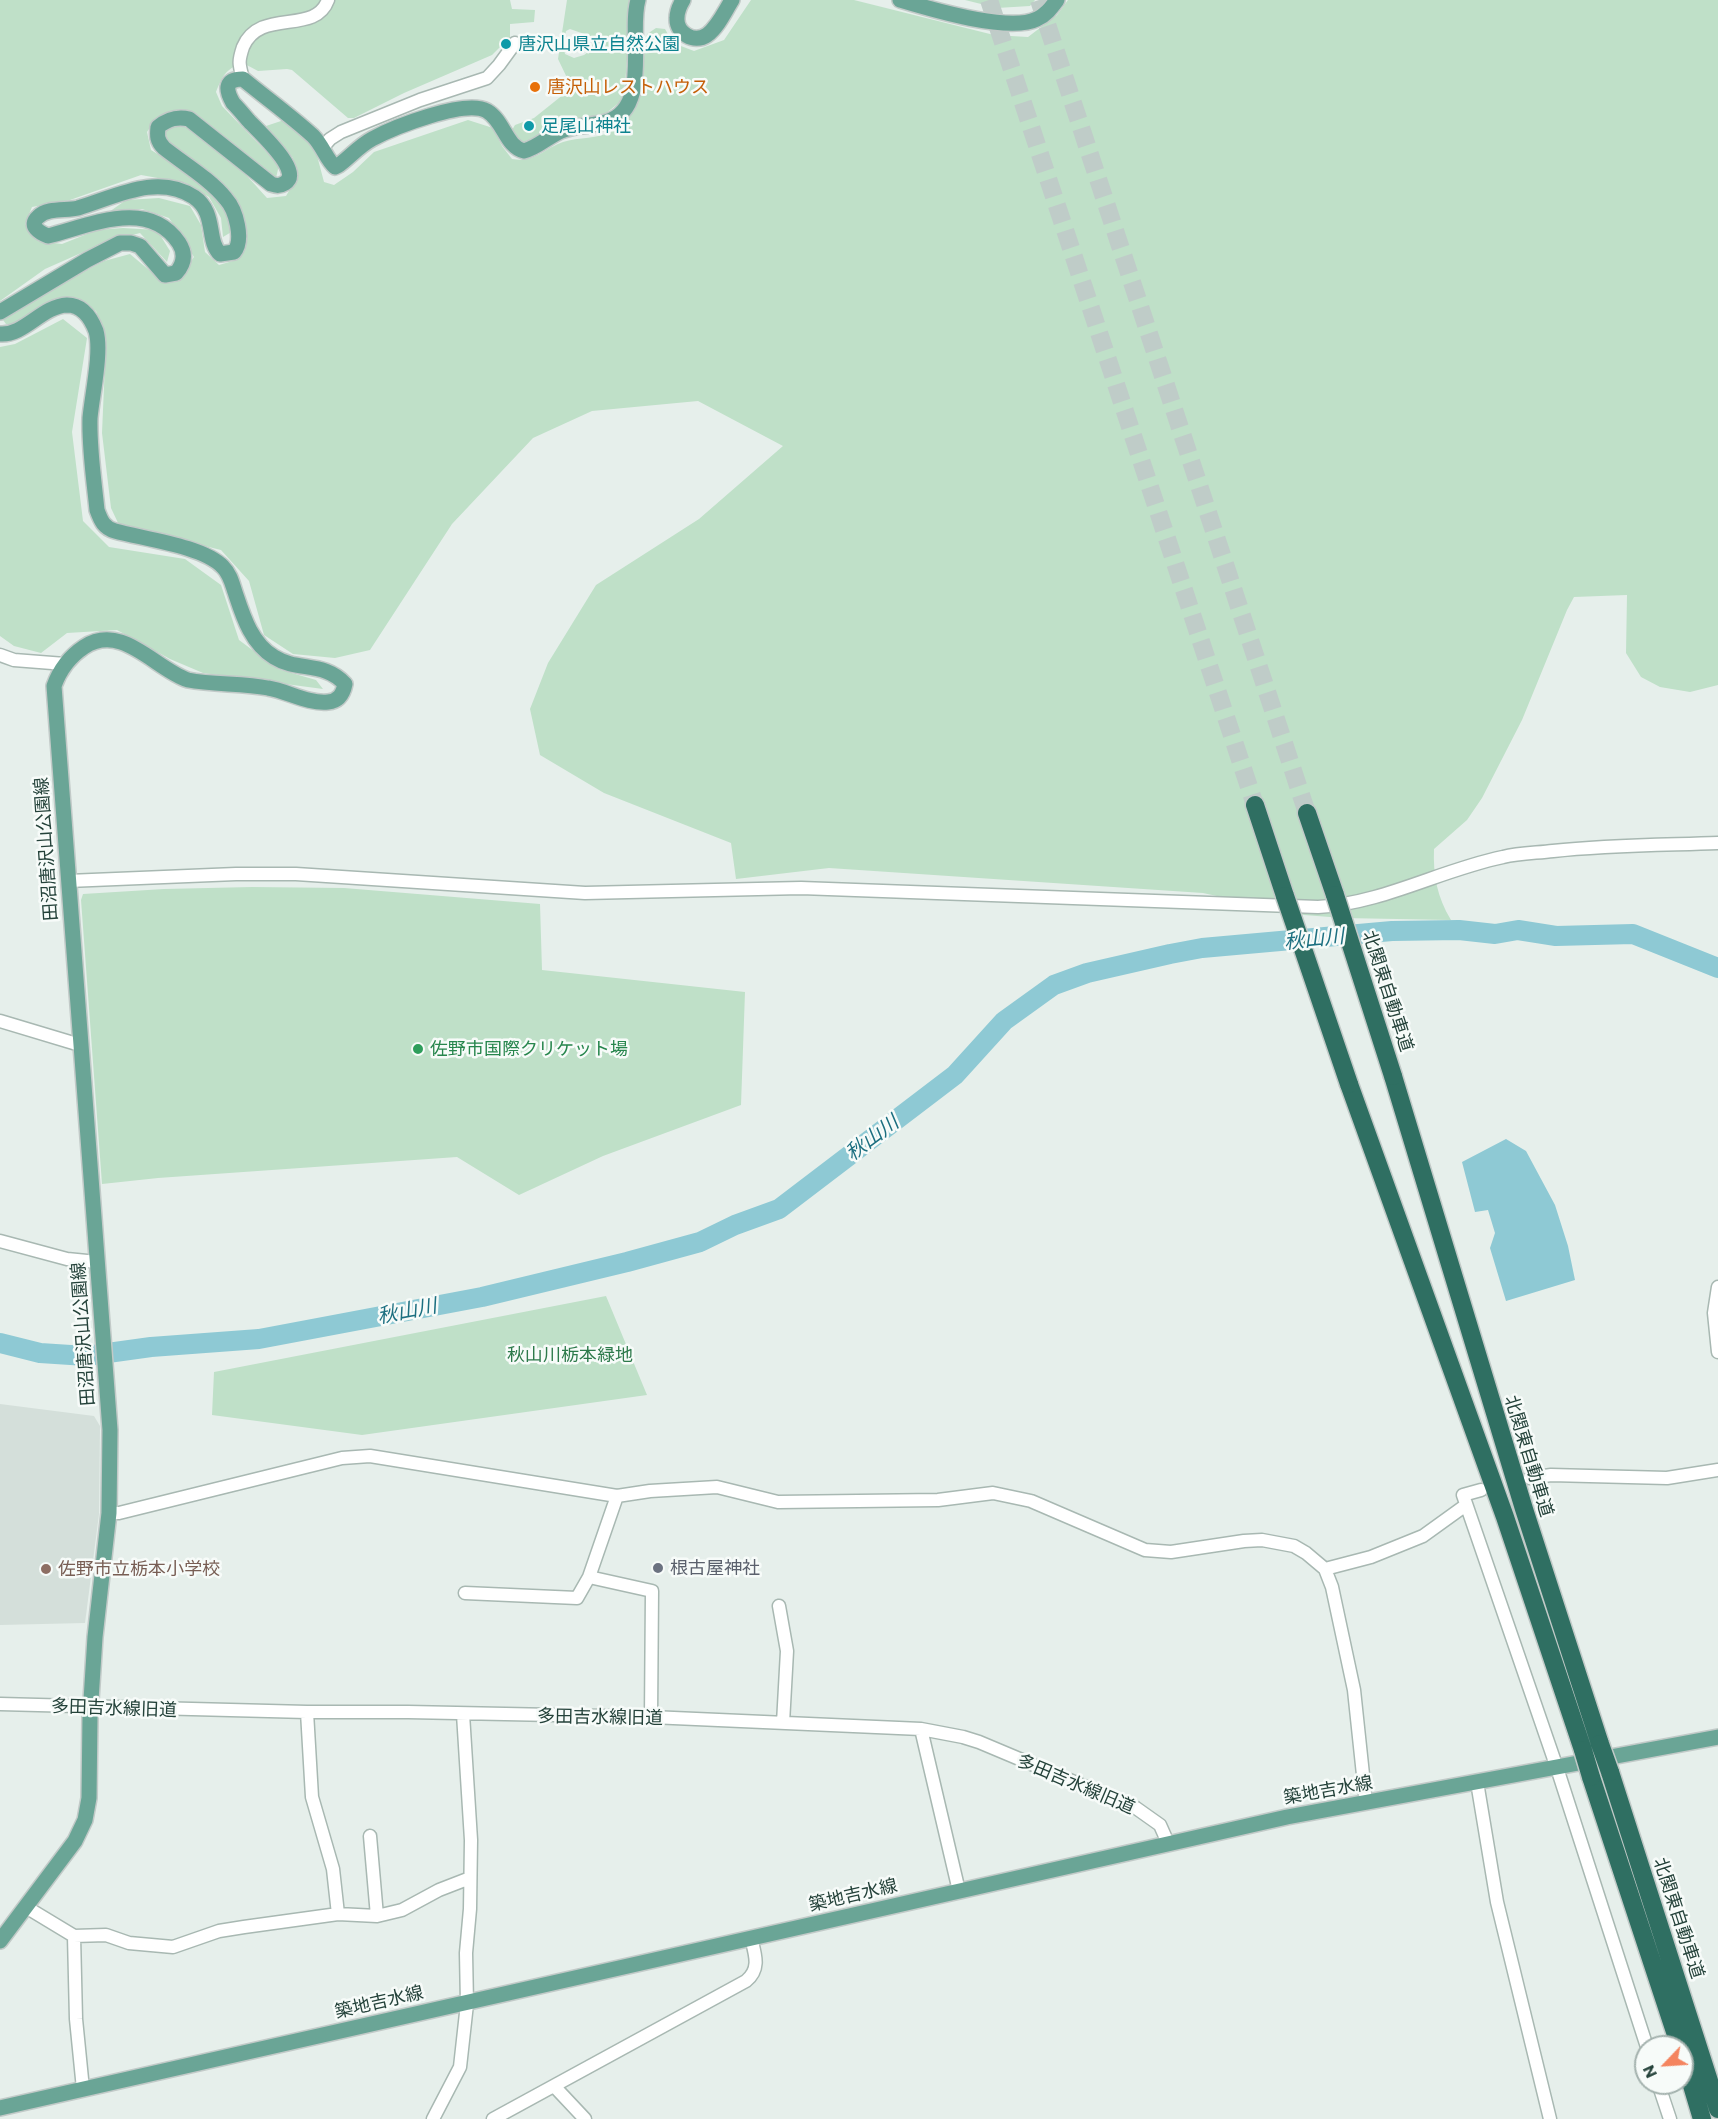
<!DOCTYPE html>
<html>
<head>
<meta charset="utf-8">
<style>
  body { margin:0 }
  #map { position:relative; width:1718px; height:2119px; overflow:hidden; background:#e6efeb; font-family:Commissioner,sans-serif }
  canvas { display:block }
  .north { position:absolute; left:1634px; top:2035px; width:60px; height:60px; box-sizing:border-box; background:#f7fbf9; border:2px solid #a3b1ad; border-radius:50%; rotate:245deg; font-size:16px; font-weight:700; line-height:24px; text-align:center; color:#24423a }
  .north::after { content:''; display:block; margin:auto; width:21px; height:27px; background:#f4845f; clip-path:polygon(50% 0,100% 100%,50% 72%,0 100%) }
</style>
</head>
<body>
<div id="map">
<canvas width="1718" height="2119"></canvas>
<div class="north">N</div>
</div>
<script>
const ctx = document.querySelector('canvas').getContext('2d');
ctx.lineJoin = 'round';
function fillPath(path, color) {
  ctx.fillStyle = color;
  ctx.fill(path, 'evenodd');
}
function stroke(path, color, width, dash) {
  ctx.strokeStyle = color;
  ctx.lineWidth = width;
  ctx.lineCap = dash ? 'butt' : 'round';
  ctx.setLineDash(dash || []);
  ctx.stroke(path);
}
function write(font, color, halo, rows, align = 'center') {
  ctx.font = font + ' Commissioner,"Noto Sans JP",sans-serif';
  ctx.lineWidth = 5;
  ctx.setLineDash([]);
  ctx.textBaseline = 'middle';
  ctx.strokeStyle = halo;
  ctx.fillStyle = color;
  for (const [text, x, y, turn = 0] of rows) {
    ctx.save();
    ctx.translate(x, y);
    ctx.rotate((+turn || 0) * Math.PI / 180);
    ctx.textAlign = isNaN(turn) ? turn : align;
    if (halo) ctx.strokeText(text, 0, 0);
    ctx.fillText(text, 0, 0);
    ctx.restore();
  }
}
const built = new Path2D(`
  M0,1404L94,1416L100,1426L99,1514L85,1623L0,1625Z`);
const green = new Path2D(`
  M0,0H510L512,9L535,10L534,22L510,24V38L502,40L501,46L492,55L404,93L354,118H348L292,70L287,69L258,71L243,63C226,68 222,77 216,92L222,106L279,165L276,178L199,116L178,111L155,120L147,132L151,150L187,172L226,207L233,231L223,237L221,218L209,197L186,183L141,175L70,200L32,207L25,224L38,241L62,244L97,230L123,228L157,230L170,251L167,262L140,233L106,242L45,269L0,301Z
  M567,0H632L625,84L620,102L605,114L564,124L522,143L513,135L512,130L515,125L534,118L569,90L570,84L558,59ZM570,29L590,36L593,39L591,50L584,55L574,58L565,54L563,46L566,31Z
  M751,0H854L994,35L1028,37L1057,15L1068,0H1718V685L1690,692L1660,687L1641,677L1626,653L1627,595L1574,597L1567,610L1522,720L1482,798L1467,820L1434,849C1433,875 1437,897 1451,920L1343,918L1304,915L1203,893L829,868L736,879L731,843L604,793L540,755L530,709L548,663L596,585L699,519L783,446L698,401L592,411L533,438L452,524L370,650L335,658L293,654L264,635L249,581L221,550L119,525L111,508L102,433L106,340L96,311L73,298L14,324H6L3,320L11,311L104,261L130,254L162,281L179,277L194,257L169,218L142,209L109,212L126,200L159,198L190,206L201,225L205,252L219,265L236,260L245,244L232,197L168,141L164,129L175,123C209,134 244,172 267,198L286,196L296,179L293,158L266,126L284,120L315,148L324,182L334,185L353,172L374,152L468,120L493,128L502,146L512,159C535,163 543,149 563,142C578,137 599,139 612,131C640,114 643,63 647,34L656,28L665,29L673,43L694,51L724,40Z
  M965,0H1035L1030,6L997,8Z
  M63,319L87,338L72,432L83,521L109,547L185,559L221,585L239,640L278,669L316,680L323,689L203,673L170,659L117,630L67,633L41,653L14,646L0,636V347L15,344Z
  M252,887L344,888L540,904L542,970L745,992L741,1105L603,1156L519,1195L457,1157L158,1178L102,1184L81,900L83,894L164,889Z
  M606,1296L647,1395L362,1435L212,1415L214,1372Z`);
const water = new Path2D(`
  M1506,1139L1526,1151L1555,1205L1568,1246L1575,1280L1506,1301L1490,1248L1495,1233L1488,1210L1475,1212L1462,1162Z`);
const river = new Path2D(`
  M0,1343L40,1353L86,1356L151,1347L259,1339L482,1297L627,1262L700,1242L735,1225L779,1209L955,1075L1004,1021L1054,985L1087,973L1170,954L1202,948L1392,931L1459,930L1495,934L1518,930L1556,936L1633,934L1718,968`);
const highwayTunnel = new Path2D(`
  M989,0L1255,805
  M1039,0L1307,813`);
const minor = new Path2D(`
  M243,79C239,64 238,62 243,47C260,7 315,36 328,0
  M323,147L330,139L341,132L420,100L487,78L499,65L515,43
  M0,655L14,660L65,664
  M68,881L236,874H296L585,893L801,888L1318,907C1384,903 1440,870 1503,857C1519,853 1537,853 1553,851C1608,845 1663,845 1718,843
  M0,1021L80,1045
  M0,1241L67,1259L97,1262
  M1718,1287L1714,1313L1718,1352
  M1530,1478L1551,1475L1667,1478L1718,1470
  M1481,1490L1463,1495L1557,1768L1647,2047
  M109,1513H119L342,1458L370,1456L617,1496L650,1491L717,1487L778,1502L938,1500L993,1493L1031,1501L1145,1550L1171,1552L1244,1541L1262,1540L1294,1546L1306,1553L1325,1569L1332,1587L1354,1690L1366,1803
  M1325,1569L1371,1557L1423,1536L1466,1505
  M589,1577L652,1591L651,1717
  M465,1593L577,1598L589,1577L617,1496
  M779,1606L787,1651L783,1723
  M0,1704L307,1712H408L651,1717L921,1729L963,1737L979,1742L1136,1808L1160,1825L1168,1843
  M307,1712L312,1797L333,1869L338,1914
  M921,1729L959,1891
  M1477,1782L1497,1902L1550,2119
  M370,1836L377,1916
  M26,1907L74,1936L106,1935L129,1943L173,1947L219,1931L244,1927L338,1914L377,1916L402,1910L439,1890L470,1878
  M74,1936L76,2019L83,2089
  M1658,2083L1670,2119
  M554,2086L585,2119
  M433,2119L460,2067L467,2004L466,1953L470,1909L471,1840L463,1714
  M493,2119L746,1981C761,1969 755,1954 751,1938`);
const major = new Path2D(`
  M683,0C680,5 677,12 677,18C676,33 694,44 707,35C718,27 725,11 732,0
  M900,0C930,9 1009,33 1037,19C1046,15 1051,8 1057,0
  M0,312L87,260L120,243H131L140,246L165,275L176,273C184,264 186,254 179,243C148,197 89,226 48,236C40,233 28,226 38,217C48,207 66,211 78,208C115,197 157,173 194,197C217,213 206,240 220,254L234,252C244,240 236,210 226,199C210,179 184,164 164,148C157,141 157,136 158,127C168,119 177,116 189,119L271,184C277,186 280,186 285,183C304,172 258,131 248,120C243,114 238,108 233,103C225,89 225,79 243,79C266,98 291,116 313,136C323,146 326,159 335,167L339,165C350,157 359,146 372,139C394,127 465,99 487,111C504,121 506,147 524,151C537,148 549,136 561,131C576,125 592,126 606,122C652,109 628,34 638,0
  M0,334C24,336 42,306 67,305C82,305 91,318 96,331C102,352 92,395 90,418C89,448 94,480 97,510C101,521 104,528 115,531C144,539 203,546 223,567C230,574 232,583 235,592C243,616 251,643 274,657C298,672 324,661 345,684C343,694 339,701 328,702C308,704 287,691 268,688C242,683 214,685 188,680C155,669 122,622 84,647C69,657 60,669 54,686L110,1430L109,1513L95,1637L90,1716L89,1798L85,1820L75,1841L0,1941
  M0,2108L1287,1817L1718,1737`);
const highway = new Path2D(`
  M1255,805L1285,896
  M1307,813L1335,895
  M1393,1076L1524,1509L1600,1744
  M1349,1084L1505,1517L1583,1750
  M1610,1772L1718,2109
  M1591,1777L1680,2047
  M1682,2052L1702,2119`);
const highwayBridge = new Path2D(`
  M1335,895L1393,1076
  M1285,896L1349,1084
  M1600,1744L1610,1772
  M1583,1750L1591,1777`);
const markers = [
  [506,44,6,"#0f9aa8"],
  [535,87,6,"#e8710a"],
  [529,126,6,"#0f9aa8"],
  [418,1049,6,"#2e9e5b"],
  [658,1568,6,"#6b7280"],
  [46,1569,6,"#8d6e63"]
];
const cultureNames = [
  ["唐沢山県立自然公園",518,44],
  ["足尾山神社",541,126]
];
const foodNames = [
  ["唐沢山レストハウス",547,87]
];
const streetNames = [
  ["田沼唐沢山公園線",46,849,-94],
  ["北関東自動車道",1388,991,72],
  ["田沼唐沢山公園線",83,1334,-94],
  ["北関東自動車道",1529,1456,73],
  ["多田吉水線旧道",114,1708,2],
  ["多田吉水線旧道",600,1717,1],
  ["多田吉水線旧道",1076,1784,23],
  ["築地吉水線",1328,1790,-10],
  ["築地吉水線",853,1895,-13],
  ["北関東自動車道",1679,1918,72],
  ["築地吉水線",379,2002,-13]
];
const leisureNames = [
  ["佐野市国際クリケット場",430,1049]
];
const parkNames = [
  ["秋山川栃本緑地",570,1355]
];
const worshipNames = [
  ["根古屋神社",670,1568]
];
const educationNames = [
  ["佐野市立栃本小学校",58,1569]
];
const waterNames = [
  ["秋山川",1314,939,-6],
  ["秋山川",872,1138,-37],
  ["秋山川",407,1311,-11]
];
fillPath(built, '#d4dfda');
fillPath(green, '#bfe0c8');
fillPath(water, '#8ec9d4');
stroke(river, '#8ec9d4', 20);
stroke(highwayTunnel, '#bfccc8', 18, [18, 9]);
stroke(minor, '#a8b8b2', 15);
stroke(major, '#c2cac8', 18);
stroke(highway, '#c2cac8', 21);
stroke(minor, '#fff', 12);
stroke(major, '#6aa596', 15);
stroke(highway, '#2f6f62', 18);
stroke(highwayBridge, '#c2cac8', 21, []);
stroke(highwayBridge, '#2f6f62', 18);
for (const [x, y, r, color] of markers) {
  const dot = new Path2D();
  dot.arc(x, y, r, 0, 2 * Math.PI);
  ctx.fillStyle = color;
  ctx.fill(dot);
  stroke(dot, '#f7fbf9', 2);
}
write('18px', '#0d838f', '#f7fbf9', cultureNames, 'left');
write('18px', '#c56008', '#f7fbf9', foodNames, 'left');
write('18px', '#24423a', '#f7fbf9', streetNames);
write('18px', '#27864d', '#f7fbf9', leisureNames, 'left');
write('18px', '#2d7a4b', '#f7fbf9', parkNames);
write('18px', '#5b616d', '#f7fbf9', worshipNames, 'left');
write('18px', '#785e54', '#f7fbf9', educationNames, 'left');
write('italic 20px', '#1c6f80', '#f7fbf9', waterNames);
</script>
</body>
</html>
